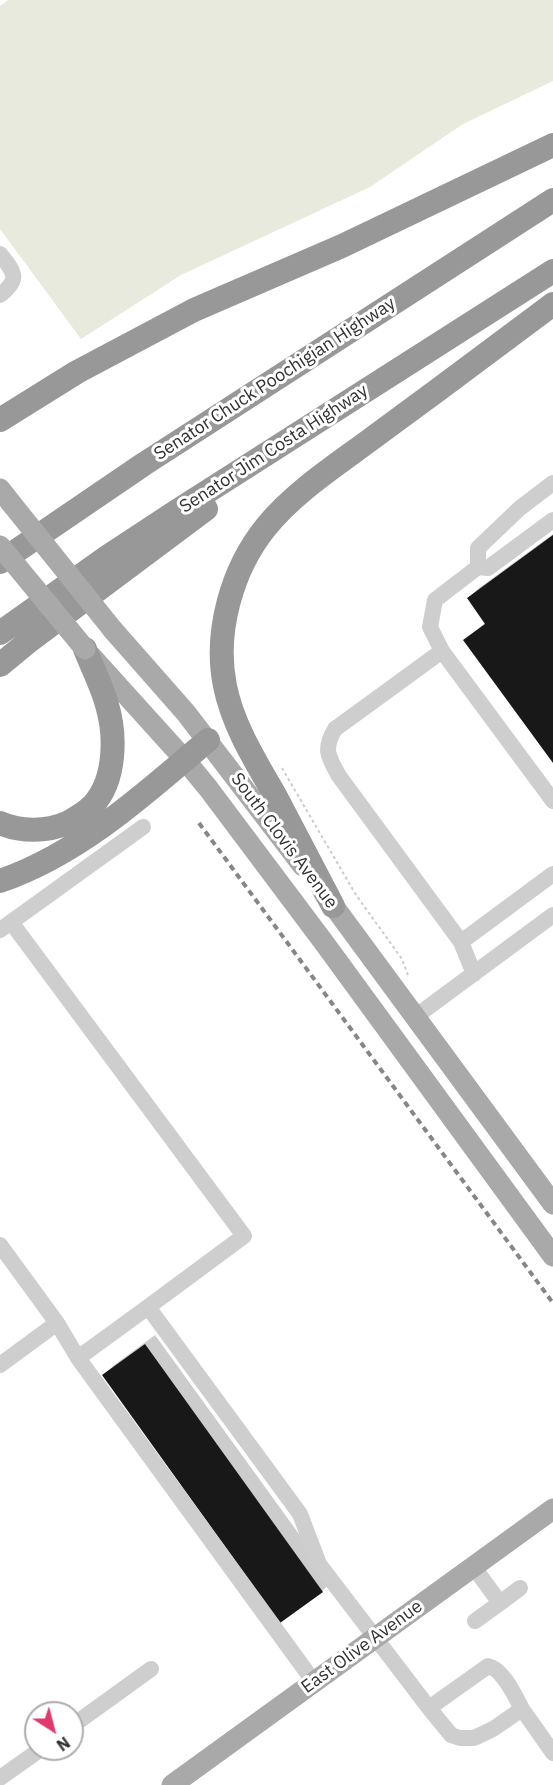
<!DOCTYPE html>
<html>
<head>
<meta charset="utf-8">
<style>
  body { margin:0 }
  #map { position:relative; width:553px; height:1785px; overflow:hidden; background:#fff; font-family:"IBM Plex Sans",sans-serif }
  canvas { display:block }
  .north { position:absolute; left:24px; top:1701px; width:60px; height:60px; box-sizing:border-box; background:#fff; border:2px solid #adadad; border-radius:50%; rotate:144deg; font-size:16px; font-weight:700; line-height:24px; text-align:center; color:#313131 }
  .north::after { content:''; display:block; margin:auto; width:21px; height:27px; background:#e2396d; clip-path:polygon(50% 0,100% 100%,50% 72%,0 100%) }
</style>
</head>
<body>
<div id="map">
<canvas width="553" height="1785"></canvas>
<div class="north">N</div>
</div>
<script>
const ctx = document.querySelector('canvas').getContext('2d');
ctx.lineJoin = 'round';
function fillPath(path, color) {
  ctx.fillStyle = color;
  ctx.fill(path, 'evenodd');
}
function stroke(path, color, width, dash) {
  ctx.strokeStyle = color;
  ctx.lineWidth = width;
  ctx.lineCap = dash ? 'butt' : 'round';
  ctx.setLineDash(dash || []);
  ctx.stroke(path);
}
function write(font, color, halo, rows, align = 'center') {
  ctx.font = font + ' "IBM Plex Sans",sans-serif';
  ctx.lineWidth = 6;
  ctx.setLineDash([]);
  ctx.textBaseline = 'middle';
  ctx.strokeStyle = halo;
  ctx.fillStyle = color;
  for (const [text, x, y, turn = 0] of rows) {
    ctx.save();
    ctx.translate(x, y);
    ctx.rotate((+turn || 0) * Math.PI / 180);
    ctx.textAlign = isNaN(turn) ? turn : align;
    if (halo) ctx.strokeText(text, 0, 0);
    ctx.fillText(text, 0, 0);
    ctx.restore();
  }
}
const green = new Path2D(`
  M8,0H553V81L463,124L370,187L181,275L81,339L0,229V6Z`);
const shadow = new Path2D(`
  M553,534V761L465,640L486,622L469,598L479,588Z
  M155,1335L333,1581L322,1591L281,1621L104,1376L114,1365Z`);
const building = new Path2D(`
  M553,535V763L463,640L485,624L467,598Z
  M145,1344L323,1592L280,1623L102,1375Z`);
const path = new Path2D(`
  M282,768L356,895L402,959L409,978`);
const minor = new Path2D(`
  M0,254C14,272 21,279 0,295
  M553,483L520,508L478,548V567L488,568L553,520
  M442,651L430,627L435,600L478,567
  M553,801L442,651L335,729C323,749 328,757 339,776L461,942L553,874
  M11,922L244,1236L148,1307
  M0,930L143,827
  M461,942L474,974
  M415,1017L553,915
  M0,1245L57,1323
  M0,1365L57,1323L78,1358
  M473,1566L500,1603L475,1621
  M500,1603L520,1588
  M314,1682L78,1358L148,1307L300,1514L319,1564L429,1708L451,1735L460,1738H474L493,1729L522,1709L553,1753
  M429,1708L488,1666C503,1669 515,1696 522,1709
  M72,1726L151,1669
  M0,1778L41,1749`);
const major = new Path2D(`
  M0,489L11,503
  M113,630L186,713L303,866
  M91,656L185,760L208,788L325,944L553,1256
  M324,893L553,1204
  M172,1785L553,1509`);
const highway = new Path2D(`
  M0,420L77,372L194,310L342,246L553,145
  M0,562L144,464L553,200
  M0,633L107,557L177,511L553,271
  M0,665L28,642L206,509
  M0,823C20,832 47,832 67,823C76,818 86,813 93,805C116,780 116,735 107,705C102,686 92,667 85,649
  M0,881C79,854 145,794 208,740
  M333,906C314,869 295,833 276,797C256,762 233,726 225,686C214,632 232,569 266,527C294,492 338,464 374,437C434,393 493,349 553,304`);
const rail = new Path2D(`
  M199,823L553,1303`);
const majorBridge = new Path2D(`
  M11,503L113,630
  M0,546L85,649`);
const streetNames = [
  ["Senator Chuck Poochigian Highway",275,379,-33],
  ["Senator Jim Costa Highway",274,449,-33],
  ["South Clovis Avenue",284,841,53],
  ["East Olive Avenue",362,1647,-36]
];
fillPath(green, '#e7eadd');
fillPath(shadow, '#0003');
fillPath(building, '#181818');
stroke(path, '#cbcbcb', 2, [3, 3]);
stroke(minor, '#cecece', 16);
stroke(major, '#a9a9a9', 21);
stroke(highway, '#989898', 24);
stroke(rail, '#868686', 4, [6, 4.5]);
stroke(majorBridge, '#a9a9a9', 21);
write('18px', '#313131', '#fff', streetNames);
</script>
</body>
</html>
